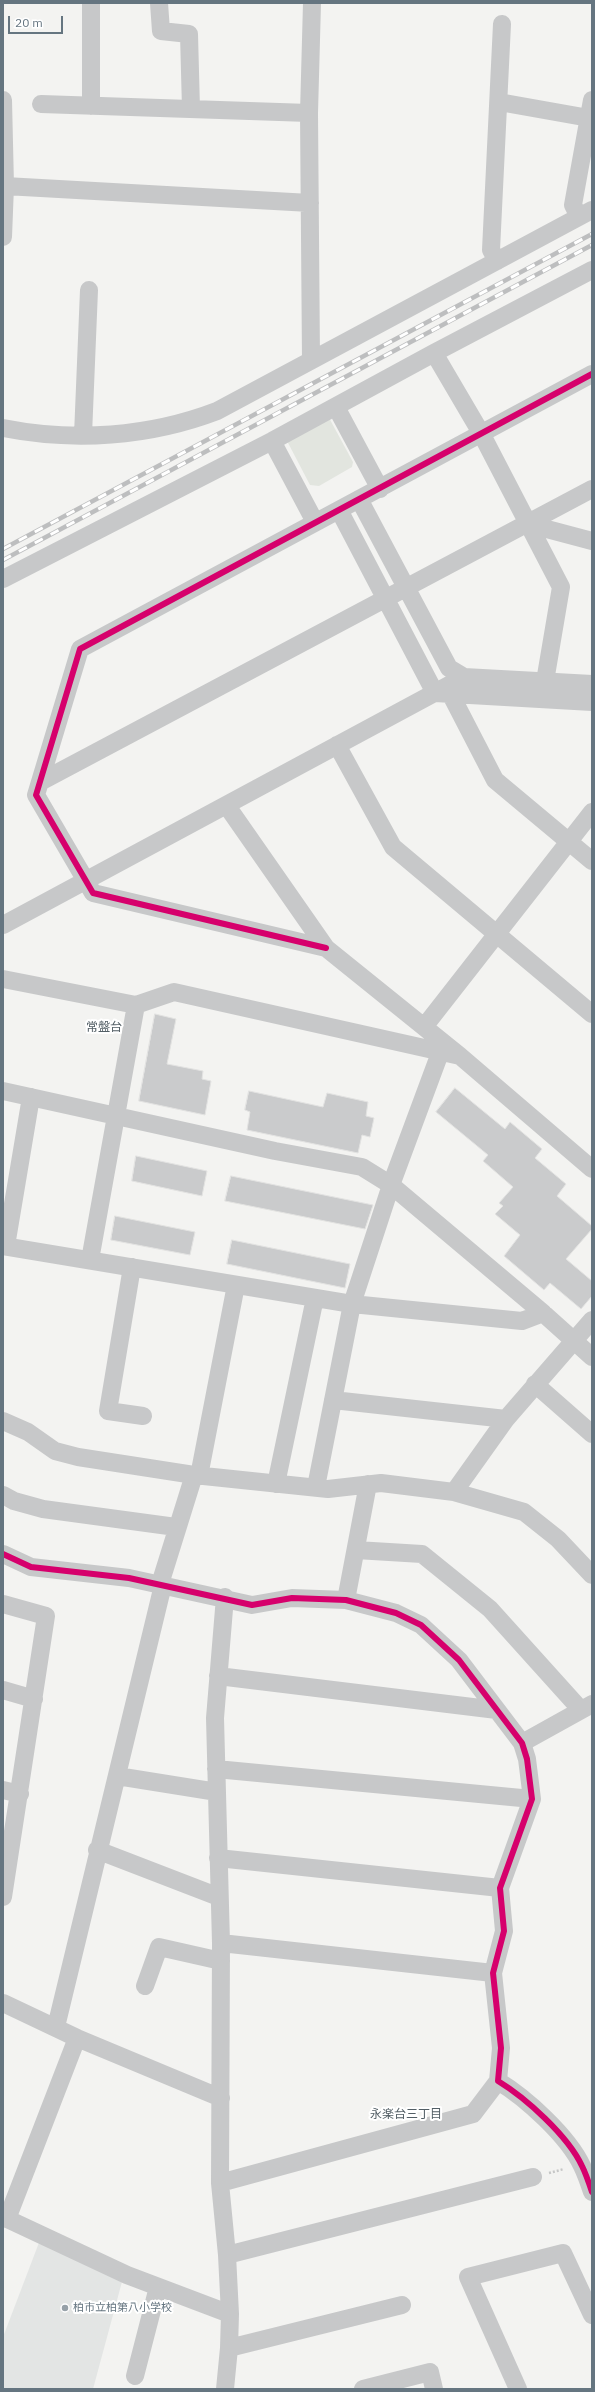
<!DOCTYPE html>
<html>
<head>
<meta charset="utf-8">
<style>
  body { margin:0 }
  #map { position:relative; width:595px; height:2392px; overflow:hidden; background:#f3f3f1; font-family:"IBM Plex Sans",sans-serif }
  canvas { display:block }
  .frame { position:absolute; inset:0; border:4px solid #657580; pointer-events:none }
  .scale { position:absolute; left:8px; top:16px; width:55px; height:18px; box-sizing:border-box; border:2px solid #657580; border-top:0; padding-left:5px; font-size:12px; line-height:14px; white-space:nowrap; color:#657580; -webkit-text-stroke:3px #fff; paint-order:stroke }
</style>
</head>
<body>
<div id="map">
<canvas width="595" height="2392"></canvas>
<div class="frame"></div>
<div class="scale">20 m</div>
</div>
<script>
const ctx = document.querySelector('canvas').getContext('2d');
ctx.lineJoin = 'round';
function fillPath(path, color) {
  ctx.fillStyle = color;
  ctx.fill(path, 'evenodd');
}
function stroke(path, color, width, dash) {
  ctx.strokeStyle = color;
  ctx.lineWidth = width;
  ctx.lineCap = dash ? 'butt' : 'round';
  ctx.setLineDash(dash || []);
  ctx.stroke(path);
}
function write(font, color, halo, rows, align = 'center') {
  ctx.font = font + ' "IBM Plex Sans","Noto Sans JP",sans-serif';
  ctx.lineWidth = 4;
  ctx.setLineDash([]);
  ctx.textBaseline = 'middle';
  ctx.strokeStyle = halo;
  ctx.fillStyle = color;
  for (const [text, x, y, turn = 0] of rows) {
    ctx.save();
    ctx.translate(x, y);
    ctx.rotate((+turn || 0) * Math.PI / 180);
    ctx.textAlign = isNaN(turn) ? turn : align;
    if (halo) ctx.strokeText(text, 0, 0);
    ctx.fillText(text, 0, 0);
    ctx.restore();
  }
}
const built = new Path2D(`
  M40,2240L123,2278L93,2389H3V2337Z`);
const green = new Path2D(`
  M328,416L353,462L352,467L319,486L310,485L286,439Z`);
const building = new Path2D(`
  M155,1014L176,1019L167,1064L203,1071L202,1079L211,1081L205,1115L139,1101Z
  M455,1088L505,1129L510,1122L542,1149L535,1158L566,1184L557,1196L592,1226V1229L566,1259L592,1281V1296L581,1309L550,1283L544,1290L504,1256L520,1235L495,1214L503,1206L499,1203L513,1187L483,1161L488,1155L436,1112Z
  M249,1091L323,1107L327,1093L368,1102L366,1116L374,1118L370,1137L362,1135L358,1153L247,1130L250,1112L245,1110Z
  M136,1156L207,1171L202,1196L132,1181Z
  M231,1176L373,1205L365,1229L225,1201Z
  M115,1216L195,1232L190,1255L111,1240Z
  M232,1240L350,1264L345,1288L227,1264Z`);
const path = new Path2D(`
  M549,2173L564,2169`);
const minor = new Path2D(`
  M159,3L161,31L189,34L191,109
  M3,100L5,186L310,203
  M499,102L589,118
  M41,104L309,113
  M91,106V3
  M579,217L573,205L592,100
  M3,237L5,186
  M497,261L491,250L502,24
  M434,353L481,433L561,587L542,699
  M311,360L309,113L312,3
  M336,407L380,489
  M3,428C74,442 149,437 217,411L592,210
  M83,435L89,290
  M272,441L315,522
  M359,499L449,668L464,677L592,684
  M339,510L435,693L592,702
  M528,524L592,541
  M3,579L272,441L434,353L592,270
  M450,693L495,780L592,861
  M337,745L393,847L592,1014
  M40,782L592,489
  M227,806L326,948L460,1056L592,1169
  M3,925L464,677
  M326,948L93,893L36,795L80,649L592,374
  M3,979L136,1005L174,992L460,1056
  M424,1027L592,812
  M3,1091L275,1151L362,1167L391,1185L543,1313L592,1357
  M3,1246L352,1304L522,1321L543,1313
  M6,1246L31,1097
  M90,1260L136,1005
  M132,1267L108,1411L143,1416
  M535,1384L592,1434
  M333,1400L506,1419
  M3,1421L28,1432L55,1451L78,1457L194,1475L328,1489L381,1483L454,1492L524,1512L558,1539L592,1575
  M199,1476L236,1285
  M276,1484L315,1298
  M316,1487L352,1304L391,1185L440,1053
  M454,1492L506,1419L592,1320
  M3,1495L14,1501L43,1509L176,1527
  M356,1550L422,1554L490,1609L581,1710
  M3,1554L31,1567L129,1578L252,1605L292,1598L346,1600L396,1613L421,1625L459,1660L522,1743L527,1759L532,1799L500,1888L504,1931L493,1973L501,2048L498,2081C526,2098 568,2136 582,2166C586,2174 589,2183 592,2192
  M160,1584L194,1475
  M346,1600L368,1484
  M3,1604L46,1616L3,1897
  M218,1676L497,1710
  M3,1690L34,1699
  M522,1743L592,1704
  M216,1769L532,1799
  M117,1776L217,1792
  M3,1790L20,1794
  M97,1850L219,1897
  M218,1858L500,1888
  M221,1943L493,1973
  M145,1986L159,1947L221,1961
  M3,2003L77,2038L221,2098
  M56,2027L163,1585
  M220,2183L473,2114L498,2081
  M3,2217L127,2275L230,2314
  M7,2219L77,2038
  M227,2255L533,2177
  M229,2348L402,2305
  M135,2376L158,2287
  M225,2389L229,2348L230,2314L227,2255L220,2183L221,1943L215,1718L225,1597
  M363,2389L430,2372L434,2389
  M518,2389L468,2277L563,2253L592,2315`);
const rail = new Path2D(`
  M3,549L592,234
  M3,560L592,245`);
const cycleway = new Path2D(`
  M326,948L93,893L36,795L80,649L592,374
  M3,1554L31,1567L129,1578L252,1605L292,1598L346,1600L396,1613L421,1625L459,1660L522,1743L527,1759L532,1799L500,1888L504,1931L493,1973L501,2048L498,2081C526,2098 568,2136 582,2166C586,2174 589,2183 592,2192`);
const markers = [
  [65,2308,4,"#97a1a8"]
];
const poiNames = [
  ["柏市立柏第八小学校",73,2308]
];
const neighbourhoodNames = [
  ["常盤台",104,1028],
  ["永楽台三丁目",406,2115]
];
fillPath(built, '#e3e5e4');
fillPath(green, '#e2e5df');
fillPath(building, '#cacbcc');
stroke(building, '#e2e2e1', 1);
stroke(path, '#c5c6c6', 2.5, [2, 2]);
stroke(minor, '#c7c8c9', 18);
stroke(rail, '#bdbebf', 4.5);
stroke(rail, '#fff', 3, [9]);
stroke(cycleway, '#d6006c', 6);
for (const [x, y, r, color] of markers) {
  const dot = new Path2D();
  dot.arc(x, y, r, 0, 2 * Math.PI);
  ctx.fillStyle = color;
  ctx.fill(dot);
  stroke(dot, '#fff', 1.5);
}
write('11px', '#657580', '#fff', poiNames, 'left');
write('12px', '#525e65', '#fff', neighbourhoodNames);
</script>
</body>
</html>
